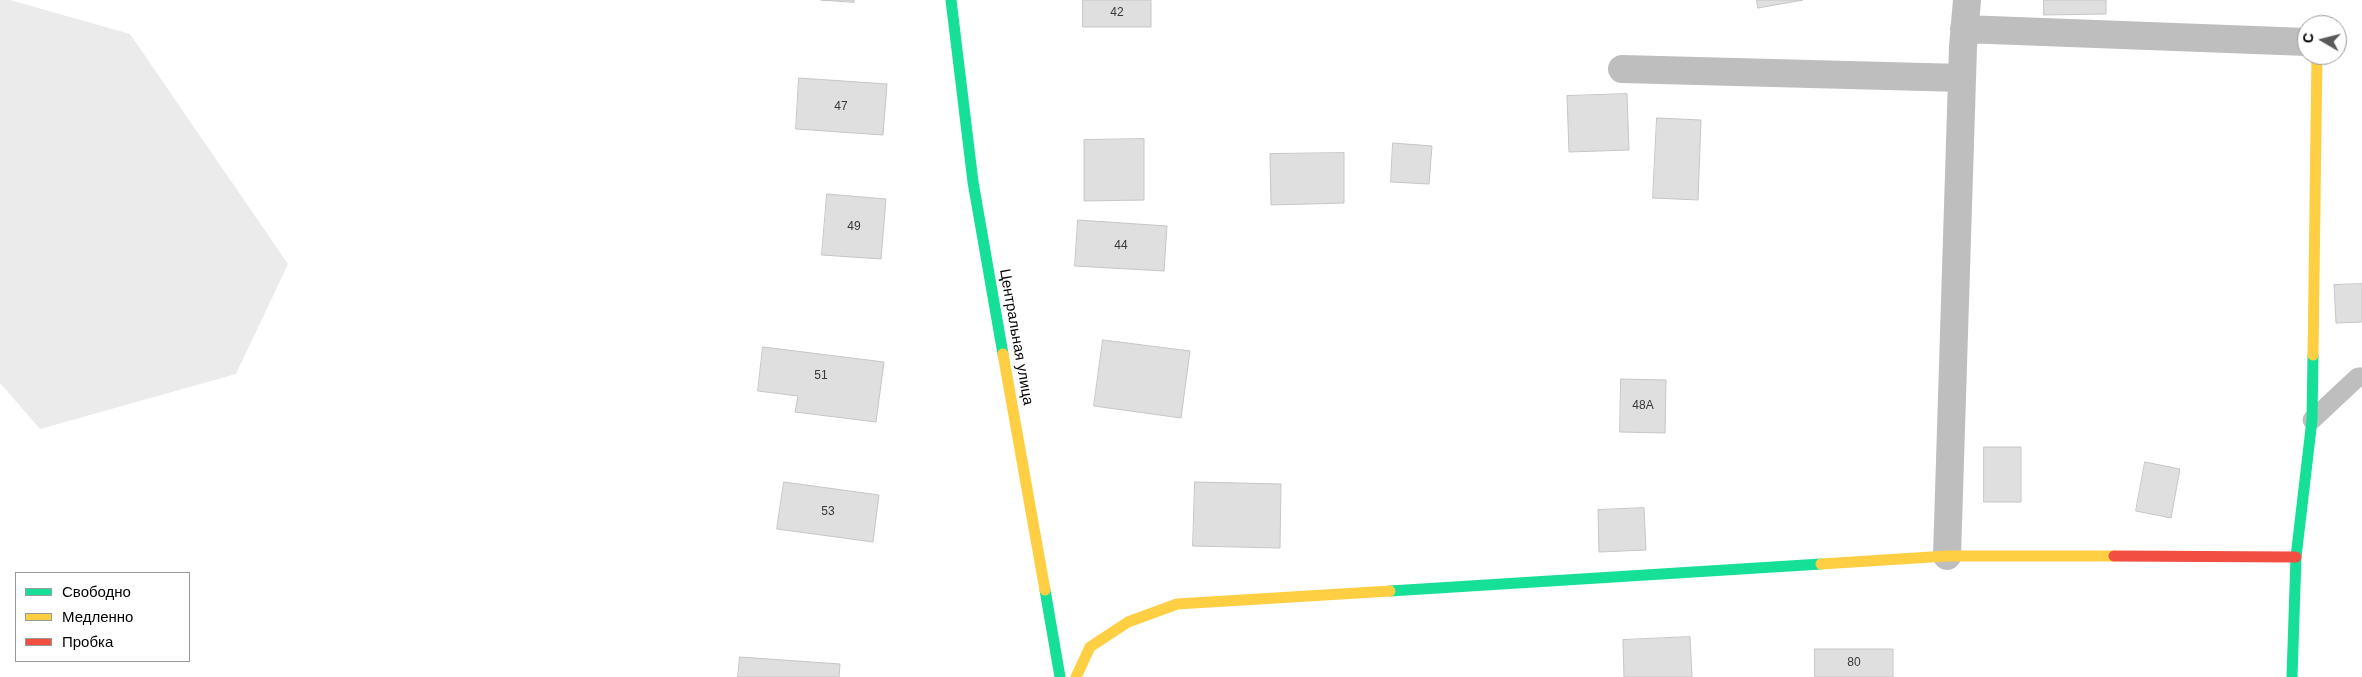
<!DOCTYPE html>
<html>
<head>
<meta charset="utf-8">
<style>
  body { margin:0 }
  #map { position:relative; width:2362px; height:677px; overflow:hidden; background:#fff; font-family:Helvetica,sans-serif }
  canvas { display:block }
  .legend { position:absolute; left:15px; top:572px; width:175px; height:90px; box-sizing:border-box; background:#fff; border:1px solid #999; margin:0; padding:6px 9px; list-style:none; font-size:15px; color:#000 }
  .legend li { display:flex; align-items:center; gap:10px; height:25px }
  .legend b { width:25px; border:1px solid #999 }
  .north { position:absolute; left:2297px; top:15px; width:50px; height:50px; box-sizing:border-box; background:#fff; border:1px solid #999; border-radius:50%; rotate:278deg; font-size:14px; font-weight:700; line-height:20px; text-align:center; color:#000 }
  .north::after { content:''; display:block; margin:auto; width:18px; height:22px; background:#595959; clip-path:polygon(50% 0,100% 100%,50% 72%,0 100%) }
</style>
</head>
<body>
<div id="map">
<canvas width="2362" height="677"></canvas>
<ul class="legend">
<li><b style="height:6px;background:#16e098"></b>Свободно</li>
<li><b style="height:6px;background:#ffcf43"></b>Медленно</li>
<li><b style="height:6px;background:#f24e42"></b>Пробка</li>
</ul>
<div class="north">С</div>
</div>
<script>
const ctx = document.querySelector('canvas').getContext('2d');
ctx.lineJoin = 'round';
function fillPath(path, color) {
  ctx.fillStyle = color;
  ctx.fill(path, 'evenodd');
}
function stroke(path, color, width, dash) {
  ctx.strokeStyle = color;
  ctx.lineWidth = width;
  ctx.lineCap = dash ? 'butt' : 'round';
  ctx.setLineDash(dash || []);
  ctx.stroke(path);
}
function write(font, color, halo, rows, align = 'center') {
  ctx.font = font + ' Helvetica,sans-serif';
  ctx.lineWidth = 4;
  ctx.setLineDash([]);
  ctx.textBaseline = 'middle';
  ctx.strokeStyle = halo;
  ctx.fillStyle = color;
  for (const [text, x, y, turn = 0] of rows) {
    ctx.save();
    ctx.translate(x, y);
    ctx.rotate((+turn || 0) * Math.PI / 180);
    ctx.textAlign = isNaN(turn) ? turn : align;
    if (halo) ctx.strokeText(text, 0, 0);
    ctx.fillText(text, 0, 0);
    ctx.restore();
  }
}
const green = new Path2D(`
  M0,0H10L130,34L288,264L236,374L40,429L0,383Z`);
const building = new Path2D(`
  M821,0H854V2Z
  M1083,0H1151V27H1083Z
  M1757,0H1803L1758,8Z
  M2044,0H2106V14L2044,15Z
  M799,78L887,84L883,135L796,129Z
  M1627,94L1629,150L1569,152L1567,96Z
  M1657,118L1701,120L1698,200L1653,198Z
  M1144,139V200L1084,201V140Z
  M1393,143L1432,146L1429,184L1391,182Z
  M1344,153V203L1271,205L1270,154Z
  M827,194L886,199L881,259L822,255Z
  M1078,220L1167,226L1164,271L1075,266Z
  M2362,284V322L2336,323L2334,285Z
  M1103,340L1190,351L1181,418L1094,406Z
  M763,347L884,362L876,422L795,412L798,396L758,391Z
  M1621,379L1666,380L1665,433L1620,432Z
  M1984,447H2021V502H1984Z
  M2145,462L2180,469L2171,518L2136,511Z
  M784,482L879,495L873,542L777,529Z
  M1195,482L1281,484L1280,548L1193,546Z
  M1644,508L1646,550L1599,552L1598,510Z
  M1690,637L1692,677H1624L1623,640Z
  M1815,649H1893V677H1815Z
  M740,657L840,664L839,677H738Z`);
const lane = new Path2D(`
  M2312,420L2358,377H2362`);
const street = new Path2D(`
  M1964,29L2307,42
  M1622,69L1962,78
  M1947,556L1963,47L1967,0`);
const fast = new Path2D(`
  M951,0L973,182L1003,354
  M1045,590L1060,677
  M1390,591L1821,564
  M2292,677L2296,557L2312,420L2313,355`);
const slow = new Path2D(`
  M1003,354L1045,590
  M2313,355L2317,55
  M1821,564L1947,556H2114
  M1076,677L1090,647L1128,622L1177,604L1390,591`);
const jam = new Path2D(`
  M2114,556L2296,557`);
const numberNames = [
  ["42",1117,13],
  ["47",841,107],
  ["49",854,227],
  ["44",1121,246],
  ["51",821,376],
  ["48А",1643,406],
  ["53",828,512],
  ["80",1854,663]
];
const streetNames = [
  ["Центральная улица",1016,337,80]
];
fillPath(green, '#ebebeb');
fillPath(building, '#dfdfdf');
stroke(building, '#c6c6c6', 1);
stroke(lane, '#bebebe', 19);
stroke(street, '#bebebe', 28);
stroke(fast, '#16e098', 11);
stroke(slow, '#ffcf43', 11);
stroke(jam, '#f24e42', 11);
write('12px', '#383838', null, numberNames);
write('15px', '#000', '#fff', streetNames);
</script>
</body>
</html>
